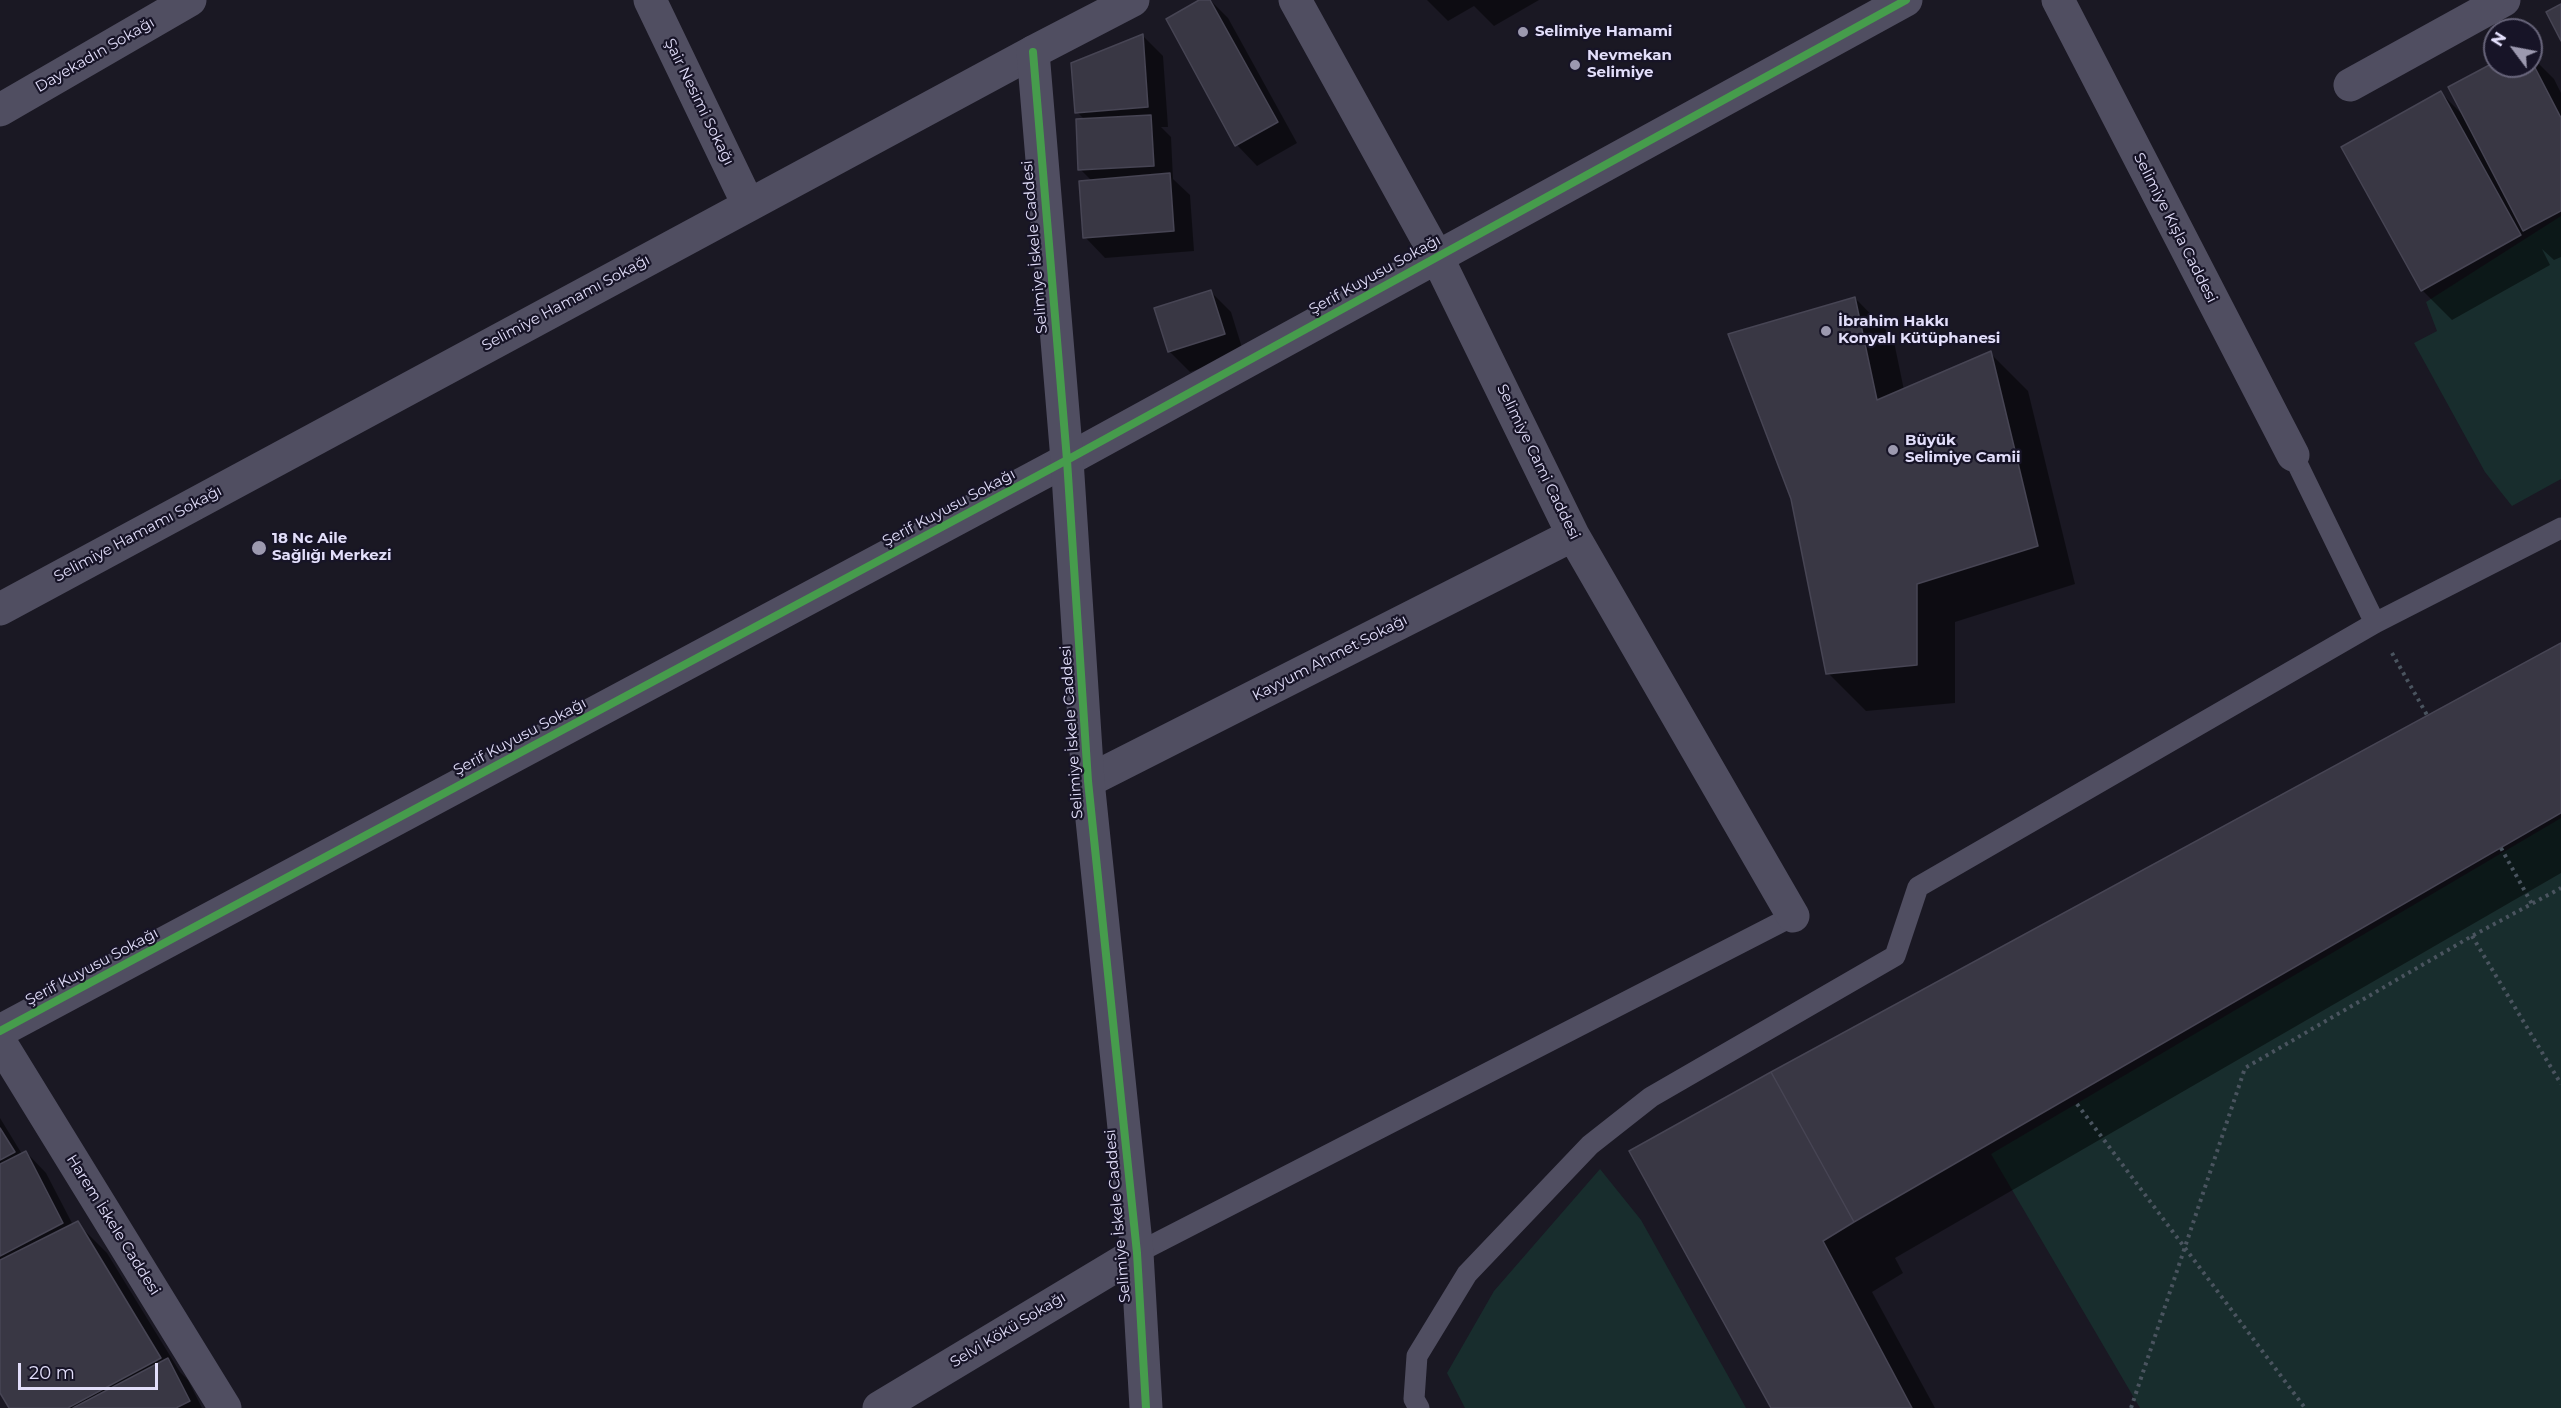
<!DOCTYPE html>
<html>
<head>
<meta charset="utf-8">
<style>
  body { margin:0 }
  #map { position:relative; width:2561px; height:1408px; overflow:hidden; background:#1a1823; font-family:Montserrat,sans-serif }
  canvas { display:block }
  .north { position:absolute; left:2483px; top:18px; width:60px; height:60px; box-sizing:border-box; background:#171427; border:2px solid #68657b; border-radius:50%; rotate:302deg; font-size:16px; font-weight:700; line-height:24px; text-align:center; color:#e2defa }
  .north::after { content:''; display:block; margin:auto; width:21px; height:27px; background:#9c99af; clip-path:polygon(50% 0,100% 100%,50% 72%,0 100%) }
  .scale { position:absolute; left:18px; top:1363px; width:140px; height:27px; box-sizing:border-box; border:3px solid #e2defa; border-top:0; padding-left:8px; font-size:18px; line-height:21px; white-space:nowrap; color:#e2defa; -webkit-text-stroke:4px #171427; paint-order:stroke }
</style>
</head>
<body>
<div id="map">
<canvas width="2561" height="1408"></canvas>
<div class="north">N</div>
<div class="scale">20 m</div>
</div>
<script>
const ctx = document.querySelector('canvas').getContext('2d');
ctx.lineJoin = 'round';
function fillPath(path, color) {
  ctx.fillStyle = color;
  ctx.fill(path, 'evenodd');
}
function stroke(path, color, width, dash) {
  ctx.strokeStyle = color;
  ctx.lineWidth = width;
  ctx.lineCap = dash ? 'butt' : 'round';
  ctx.setLineDash(dash || []);
  ctx.stroke(path);
}
function write(font, color, halo, rows, align = 'center') {
  ctx.font = font + ' Montserrat,sans-serif';
  ctx.lineWidth = 4.5;
  ctx.setLineDash([]);
  ctx.textBaseline = 'middle';
  ctx.strokeStyle = halo;
  ctx.fillStyle = color;
  for (const [text, x, y, turn = 0] of rows) {
    ctx.save();
    ctx.translate(x, y);
    ctx.rotate((+turn || 0) * Math.PI / 180);
    ctx.textAlign = isNaN(turn) ? turn : align;
    if (halo) ctx.strokeText(text, 0, 0);
    ctx.fillText(text, 0, 0);
    ctx.restore();
  }
}
const green = new Path2D(`
  M2561,216V479L2512,506L2485,472L2414,343L2437,331L2426,302Z
  M2561,818V1408H2140L1991,1154Z
  M1600,1169L1641,1220L1746,1408H1465L1447,1373L1494,1291Z`);
const shadow = new Path2D(`
  M1202,0H1210L1228,18L1297,143L1257,166L1237,145L1168,19Z
  M1427,0H1539L1494,26L1474,6L1448,21Z
  M1142,35L1163,56L1168,127H1161L1171,137L1173,179L1190,195L1194,251L1105,258L1085,237L1092,181L1080,169L1085,120L1077,112Z
  M2531,56L2554,79L2561,93V257L2554,260L2542,249L2550,265L2452,320L2422,290L2441,93L2463,115L2495,64L2531,66Z
  M1211,292L1231,312L1244,354L1190,372L1169,351Z
  M1855,298L1893,337L1904,390L1990,353L2028,391L2075,584L1955,622V703L1866,711L1828,673Z
  M2561,645V873L1895,1258L1903,1273L1872,1292L1935,1408H1773L1631,1152Z
  M0,1118L22,1154L26,1152L46,1173L73,1225L77,1223L107,1253L180,1372L188,1380L202,1408H11L0,1391Z`);
const building = new Path2D(`
  M1199,0H1210L1278,122L1235,146L1166,19Z
  M2561,4V41L2546,12Z
  M1143,34L1148,107L1075,113L1071,63Z
  M2531,60L2561,118V211L2523,231L2448,87L2495,62V66H2531Z
  M2441,91L2521,235L2421,291L2341,147Z
  M1151,115L1154,166L1078,170L1076,119Z
  M1170,173L1174,231L1083,238L1079,181Z
  M1211,290L1225,334L1168,352L1154,308Z
  M1855,297L1877,400L1991,351L2038,546L1917,584V665L1826,674L1791,499L1728,334Z
  M2561,643V813L1854,1222L1771,1072Z
  M1771,1072L1854,1222L1823,1241L1912,1408H1771L1629,1151Z
  M0,1128L15,1152L0,1160Z
  M26,1151L63,1223L0,1256V1164Z
  M78,1221L161,1358L68,1408H9L0,1393V1260Z
  M168,1358L190,1401L176,1408H73Z`);
const path = new Path2D(`
  M2392,653L2427,715
  M2501,848L2532,904
  M2472,936L2561,1084
  M2077,1104L2305,1408
  M2131,1408L2245,1068L2472,936L2561,888`);
const service = new Path2D(`
  M2293,455L2375,623
  M1137,1253L1793,916
  M1419,1408L1414,1399L1417,1356L1467,1274L1590,1145L1651,1097L1895,956L1918,887L2375,623L2561,528`);
const minor = new Path2D(`
  M650,0L748,204
  M1295,0L1437,257L1573,535L1793,916
  M2058,0L2293,455
  M2350,85L2504,0
  M0,110L190,0
  M0,609L1033,52
  M1088,781L1573,535
  M0,1031L1067,460L1906,0
  M0,1042L225,1408
  M879,1408L1137,1253`);
const tertiary = new Path2D(`
  M1133,0L1033,52L1067,460L1088,781L1137,1253L1146,1408`);
const cycleway = new Path2D(`
  M1033,52L1067,460L1088,781L1137,1253L1146,1408
  M0,1031L1067,460L1906,0`);
const markers = [
  [1523,32,6,"#9c99af"],
  [1575,65,6,"#9c99af"],
  [1826,331,6,"#9c99af"],
  [1893,450,6,"#9c99af"],
  [259,548,8,"#9c99af"]
];
const poiNames = [
  ["Selimiye Hamami",1535,32],
  ["Nevmekan",1587,56],
  ["Selimiye",1587,73],
  ["İbrahim Hakkı",1838,322],
  ["Konyalı Kütüphanesi",1838,339],
  ["Büyük",1905,441],
  ["Selimiye Camii",1905,458],
  ["18 Nc Aile",272,539],
  ["Sağlığı Merkezi",272,556]
];
const streetNames = [
  ["Dayekadın Sokağı",95,55,-30],
  ["Şair Nesimi Sokağı",699,102,64],
  ["Selimiye Kışla Caddesi",2175,228,63],
  ["Selimiye İskele Caddesi",1035,247,-95],
  ["Şerif Kuyusu Sokağı",1375,275,-29],
  ["Selimiye Hamamı Sokağı",566,303,-28],
  ["Selimiye Cami Caddesi",1538,462,64],
  ["Şerif Kuyusu Sokağı",949,508,-28],
  ["Selimiye Hamamı Sokağı",138,534,-28],
  ["Kayyum Ahmet Sokağı",1330,658,-27],
  ["Selimiye İskele Caddesi",1072,732,-94],
  ["Şerif Kuyusu Sokağı",520,737,-28],
  ["Şerif Kuyusu Sokağı",92,967,-28],
  ["Selimiye İskele Caddesi",1118,1216,-95],
  ["Harem İskele Caddesi",113,1225,58],
  ["Selvi Kökü Sokağı",1008,1330,-31]
];
fillPath(green, '#182d2d');
fillPath(shadow, '#0007');
fillPath(building, '#393744');
stroke(building, '#474554', 1.5);
stroke(path, '#4a545f', 4, [3, 4.5]);
stroke(service, '#504e61', 21);
stroke(minor, '#504e61', 33);
stroke(tertiary, '#504e61', 33);
stroke(cycleway, '#469c4c', 8);
for (const [x, y, r, color] of markers) {
  const dot = new Path2D();
  dot.arc(x, y, r, 0, 2 * Math.PI);
  ctx.fillStyle = color;
  ctx.fill(dot);
  stroke(dot, '#171427', 2);
}
write('bold 15px', '#e2defa', '#171427', poiNames, 'left');
write('15px', '#e2defa', '#171427', streetNames);
</script>
</body>
</html>
